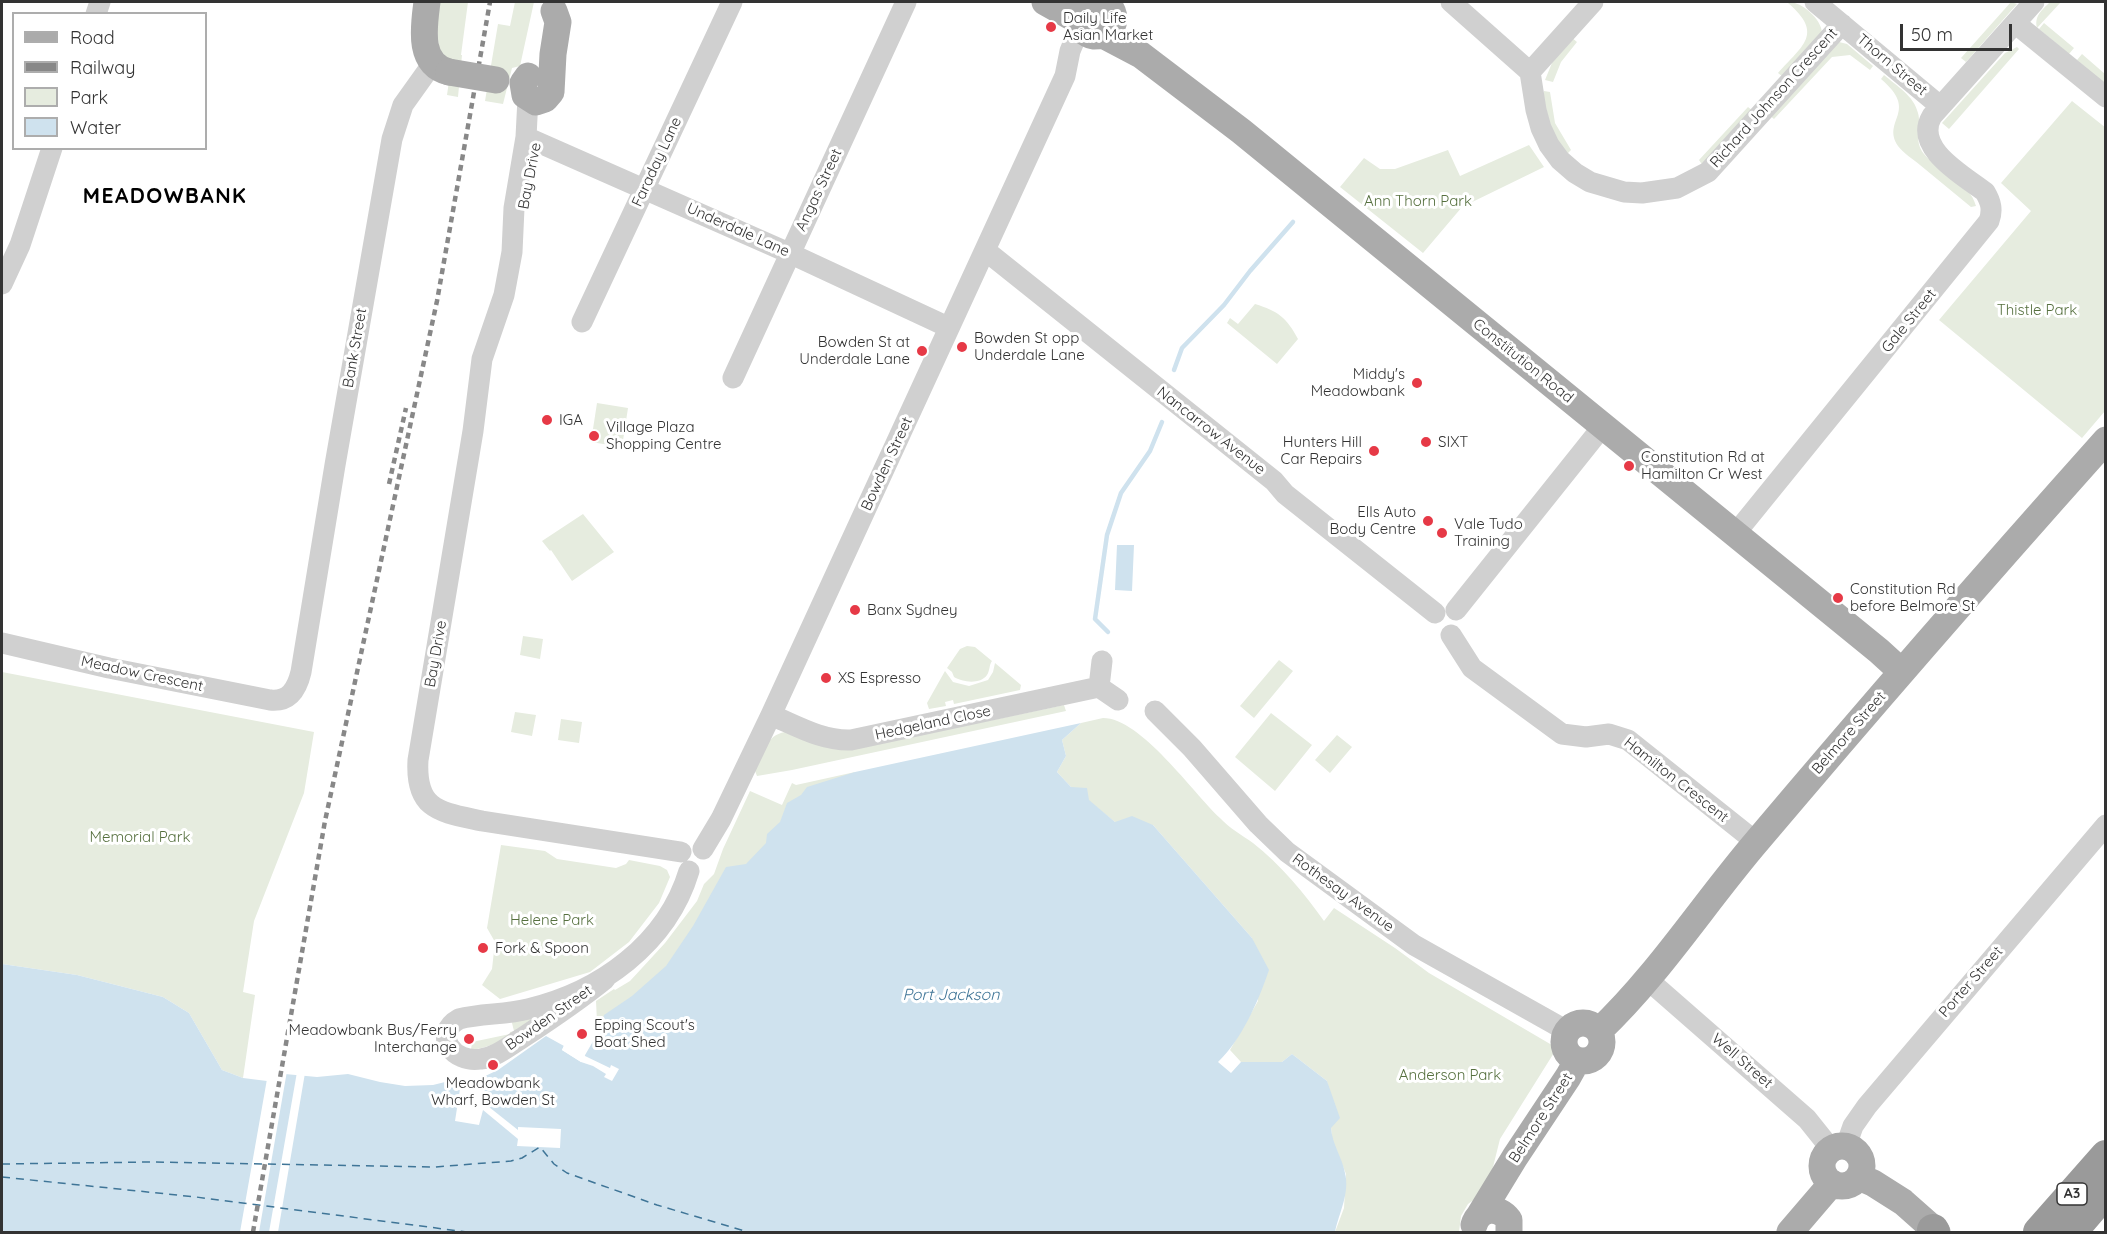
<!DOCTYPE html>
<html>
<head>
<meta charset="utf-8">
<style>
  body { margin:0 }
  #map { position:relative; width:2107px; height:1234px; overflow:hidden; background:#fff; font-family:Quicksand,sans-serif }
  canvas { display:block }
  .frame { position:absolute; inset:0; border:3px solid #333; pointer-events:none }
  .legend { position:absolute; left:12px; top:12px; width:195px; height:138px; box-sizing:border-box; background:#fff; border:2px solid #adadad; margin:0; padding:8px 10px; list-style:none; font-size:18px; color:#333 }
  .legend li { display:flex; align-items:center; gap:12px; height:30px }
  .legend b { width:30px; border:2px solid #adadad }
  .scale { position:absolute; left:1900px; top:24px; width:112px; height:27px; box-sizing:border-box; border:3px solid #333; border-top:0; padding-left:8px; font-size:18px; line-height:21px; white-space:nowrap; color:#333; -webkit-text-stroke:4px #fff; paint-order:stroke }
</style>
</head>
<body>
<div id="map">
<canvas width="2107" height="1234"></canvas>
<div class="frame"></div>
<ul class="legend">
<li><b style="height:8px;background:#ababab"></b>Road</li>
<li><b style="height:8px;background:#888"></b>Railway</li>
<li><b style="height:16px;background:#e6ecdf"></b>Park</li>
<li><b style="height:16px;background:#cfe2ee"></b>Water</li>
</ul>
<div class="scale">50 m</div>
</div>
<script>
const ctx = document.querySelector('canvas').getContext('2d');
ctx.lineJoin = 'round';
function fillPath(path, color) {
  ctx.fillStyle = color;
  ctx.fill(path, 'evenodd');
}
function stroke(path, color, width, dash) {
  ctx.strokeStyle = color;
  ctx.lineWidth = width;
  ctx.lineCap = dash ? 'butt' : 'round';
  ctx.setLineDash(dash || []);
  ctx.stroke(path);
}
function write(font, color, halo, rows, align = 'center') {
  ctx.font = font + ' Quicksand,sans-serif';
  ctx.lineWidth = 6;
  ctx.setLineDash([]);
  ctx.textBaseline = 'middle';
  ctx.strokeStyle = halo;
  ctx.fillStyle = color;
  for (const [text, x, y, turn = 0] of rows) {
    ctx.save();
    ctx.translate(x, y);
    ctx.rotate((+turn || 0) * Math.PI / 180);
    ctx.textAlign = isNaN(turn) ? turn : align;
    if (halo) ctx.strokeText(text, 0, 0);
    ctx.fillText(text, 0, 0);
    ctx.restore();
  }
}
const green = new Path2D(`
  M435,2H468L461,55H462L458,97L447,95L452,60L447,59L439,51Z
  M515,2H534L520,66L512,68L503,104L485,101L498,24L510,26Z
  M1789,2C1802,2 1821,19 1822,32L1783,77L1778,73C1803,45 1824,34 1788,3Z
  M2011,2L2017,4L1966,62L1961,58Z
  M2050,2H2061L2037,28C2034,16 2042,10 2050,2Z
  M2044,23L2074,48L2069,54L2039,29Z
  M1571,37L1577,42L1561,62L1553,82L1545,80L1554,58Z
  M1839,42L1847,44L1873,66L1870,70L1850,55L1832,57L1774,119L1769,115Z
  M2017,47L2019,49L1949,129L1942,123L2005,53Z
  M2082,54L2105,74V84L2077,60Z
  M1884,75C1897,86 1914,96 1918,113C1922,127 1913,140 1924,154C1939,172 1970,182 1976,206L1971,207C1954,193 1937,179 1920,165C1913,159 1903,153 1898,146C1881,120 1920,112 1881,79Z
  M1544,91L1550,92L1555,123L1571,150L1566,155L1554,139L1544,101Z
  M2072,101L2106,128L2105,411L2082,438L1939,320L2031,211L2001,183Z
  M1748,107L1753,111L1703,166L1699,160Z
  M1529,145L1544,167L1462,207L1423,253L1340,187L1364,158L1380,169H1395L1448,150L1460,176Z
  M1255,304C1278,311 1287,318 1298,339L1277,364L1227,323L1230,318L1238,324Z
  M597,403L628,408L622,447L591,442Z
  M583,514L614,552L572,581L551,550L550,551L542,541Z
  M523,636L543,639L540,659L520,655Z
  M967,646L975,647L992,661C989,665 990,670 987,675C980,685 962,682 954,677L952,672L947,668L960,649Z
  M1279,660L1293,671L1254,718L1240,706Z
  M995,663L1021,685L1020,690L954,704L953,700L945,702L946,706L929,709L927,703L945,671L953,682L969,686L988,680L993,672Z
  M2,672L314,732L304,793L254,921L243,992L255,995L243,1078L222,1070L189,1013L163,997L77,975L2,964Z
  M1064,705L1066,711L792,770L757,776L755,771C762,755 766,735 785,732L814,744L993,720Z
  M515,712L536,715L532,736L511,732Z
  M1271,713L1312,745L1275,791L1235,757Z
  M1103,718C1141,718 1193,793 1220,818C1229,828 1242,835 1253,843C1281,865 1304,893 1324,921L1334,908L1395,948L1429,973L1557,1048L1500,1139L1493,1167L1482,1194L1468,1204L1461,1216L1459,1232H1335L1344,1208L1346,1174L1332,1139L1327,1081L1292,1054L1282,1062H1241L1230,1050L1258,1001L1252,938L1153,825L1115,822L1071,787L1057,772L1066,756L1062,740L1081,723Z
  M561,719L582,722L579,743L558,740Z
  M1337,735L1352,747L1330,773L1315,760Z
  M855,772L621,1020L597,1022L596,1001L614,989L615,990L630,981L665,943L697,901L704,884L714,874L723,849L750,791L782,805L792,783L796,785Z
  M501,845L545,851L557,859L616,868L626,864L629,860L660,866L667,870L670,877L659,903L629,942L590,972L500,999L482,985L492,969L495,942L487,928Z
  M529,1016L539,1020C517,1032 496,1047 471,1050L472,1042L510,1034V1032L514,1031L511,1019Z`);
const water = new Path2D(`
  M1117,545H1134L1132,591L1115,590Z
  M1081,723L1062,740L1066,756L1057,772L1071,787L1087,788L1089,800L1115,822L1132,816L1153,825L1252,938L1269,970C1258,1002 1242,1039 1218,1062L1231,1073L1241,1062H1282L1292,1054L1327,1081L1340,1118L1331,1128C1332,1144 1342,1157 1345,1173C1350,1193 1339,1213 1335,1232H2V964L77,975L163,997L189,1013L222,1070L243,1078L283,1083L285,1074L317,1077L348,1074L380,1082L405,1086L433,1085L457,1079L464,1086L498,1070L546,1036L564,1046L562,1050L581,1062L599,1031L604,1015L632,996L666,966L693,926L726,867L746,864L766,843L767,834L780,822L787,803L801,795L807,787L855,772Z`);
const pier = new Path2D(`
  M565,1043L566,1049L580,1058L583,1052L585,1056L610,1068L611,1065L619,1069L612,1081L604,1077L606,1074L593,1066L581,1062L562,1050Z
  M287,1071L259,1232H240L267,1079L247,1075L281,1080L283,1072Z
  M297,1072L305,1073L278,1232H269Z
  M487,1076L483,1094L485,1095L484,1103L518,1130V1127L561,1129L560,1148L517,1146L518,1139L483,1110L479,1125L455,1121L460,1089L463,1090V1086Z`);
const stream = new Path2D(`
  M1174,370L1182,348L1224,305L1250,271L1293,222
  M1108,632L1095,619L1107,535L1121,493L1150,451L1162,422`);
const ferry = new Path2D(`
  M2,1164L151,1162L435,1167L511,1161L522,1158L540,1147L554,1164L567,1173L657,1205L748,1232
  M2,1177L196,1197L467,1232`);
const minor = new Path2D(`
  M1451,2L1530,72L1536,110L1541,128L1549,145L1560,160L1575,173L1590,182L1624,192L1642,193L1677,188L1708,172L1842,24
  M1815,2L1940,106
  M96,14L100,2
  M2015,23L2106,97
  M1530,72L1593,2
  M528,98L526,137L514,208L512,252L504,295L482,359L473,431L418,760C415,811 441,812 482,821L681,852
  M526,137L789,253L948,327
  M986,251L1274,481L1285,494L1435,613
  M2,284L20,245L52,148
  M582,322L732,2
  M733,378L906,2
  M1735,534L1989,221C1993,210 1991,202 1985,192C1963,175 1913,148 1932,116L2034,2
  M1456,610L1603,426
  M1451,635L1472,668L1562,734L1586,737L1609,734L1628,740L1756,842
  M2,643L109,668L270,700C289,702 297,689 301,672L335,465L392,139L403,105L433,63
  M1099,687L1118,700
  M1155,711L1192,748L1258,824L1287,852L1414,945L1567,1031
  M771,715C797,726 822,741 851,740L1099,687L1102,661
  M703,849L721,819L771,715L1065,76L1070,51L1080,27
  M605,979C578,1001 551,1019 522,1038C509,1046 496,1057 481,1059C453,1064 432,1034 459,1019C481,1013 505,1015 528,1009C600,992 667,944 689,871
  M1647,979L1807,1119L1831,1149
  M1846,1146L1853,1126L1867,1106L2106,825`);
const major = new Path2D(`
  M427,2C424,26 417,64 449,72
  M1045,2L1077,20
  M1088,2C1072,12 1075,32 1094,36C1115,36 1121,13 1104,2
  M1103,35L1141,55L1241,131L1879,651L1902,672
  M528,76L523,83L525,95L536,102L545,99L551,92L553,54L558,22L554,11
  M1564 1042a19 19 0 1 1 38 0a19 19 0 1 1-38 0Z
  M1599,1031C1659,974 1704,903 1758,840C1872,705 1988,572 2106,440
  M1822 1166a20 20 0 1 1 40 0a20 20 0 1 1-40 0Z
  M1859,1177L1873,1183L1903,1202L1937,1232
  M1479,1216L1515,1157L1568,1077L1577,1061
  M1474,1225C1479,1208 1498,1205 1509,1220V1232
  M1790,1232L1832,1183`);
const highway = new Path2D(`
  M1933,1230L1934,1232
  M2039,1232L2106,1156
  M2071,1232L2106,1191`);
const rail = new Path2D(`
  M389,484L406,408
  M253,1232L325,821L437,301L490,2`);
const majorBridge = new Path2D(`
  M449,72L496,80`);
const markers = [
  [1051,27,6,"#e63946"],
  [962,347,6,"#e63946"],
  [922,351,6,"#e63946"],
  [1417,383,6,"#e63946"],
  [547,420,6,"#e63946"],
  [594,436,6,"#e63946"],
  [1426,442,6,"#e63946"],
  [1374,451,6,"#e63946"],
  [1629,466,6,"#e63946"],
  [1428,521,6,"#e63946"],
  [1442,533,6,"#e63946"],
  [1838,598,6,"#e63946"],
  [855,610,6,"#e63946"],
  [826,678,6,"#e63946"],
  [483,948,6,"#e63946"],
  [582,1034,6,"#e63946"],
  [469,1039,6,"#e63946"],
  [493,1065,6,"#e63946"]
];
const shields = [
  [2072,1194,30]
];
const shieldNames = [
  ["A3",2072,1194]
];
const poiNames = [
  ["Daily Life",1063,18],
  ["Asian Market",1063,35],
  ["Bowden St opp",974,338],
  ["Underdale Lane",974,355],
  ["Bowden St at",910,342,"right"],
  ["Underdale Lane",910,359,"right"],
  ["Middy's",1405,374,"right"],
  ["Meadowbank",1405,391,"right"],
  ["IGA",559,420],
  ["Village Plaza",606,427],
  ["Shopping Centre",606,444],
  ["Hunters Hill",1362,442,"right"],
  ["Car Repairs",1362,459,"right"],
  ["SIXT",1438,442],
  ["Constitution Rd at",1641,457],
  ["Hamilton Cr West",1641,474],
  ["Ells Auto",1416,512,"right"],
  ["Body Centre",1416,529,"right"],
  ["Vale Tudo",1454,524],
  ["Training",1454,541],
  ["Constitution Rd",1850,589],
  ["before Belmore St",1850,606],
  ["Banx Sydney",867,610],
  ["XS Espresso",838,678],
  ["Fork & Spoon",495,948],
  ["Epping Scout's",594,1025],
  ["Boat Shed",594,1042],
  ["Meadowbank Bus/Ferry",457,1030,"right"],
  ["Interchange",457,1047,"right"],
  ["Meadowbank",493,1083,"center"],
  ["Wharf, Bowden St",493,1100,"center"]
];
const streetNames = [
  ["Thorn Street",1892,65,40],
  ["Richard Johnson Crescent",1774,98,-48],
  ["Faraday Lane",657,162,-65],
  ["Bay Drive",530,176,-79],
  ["Angas Street",819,190,-65],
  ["Underdale Lane",738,230,24],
  ["Gale Street",1909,321,-51],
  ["Bank Street",355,348,-80],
  ["Constitution Road",1523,361,39],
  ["Nancarrow Avenue",1211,431,38],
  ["Bowden Street",887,464,-65],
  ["Bay Drive",436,654,-80],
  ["Meadow Crescent",142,674,12],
  ["Hedgeland Close",933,723,-12],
  ["Belmore Street",1849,733,-49],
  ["Hamilton Crescent",1676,780,38],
  ["Rothesay Avenue",1343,893,36],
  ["Porter Street",1971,982,-49],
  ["Bowden Street",549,1018,-35],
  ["Well Street",1742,1061,41],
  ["Belmore Street",1541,1118,-57]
];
const parkNames = [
  ["Ann Thorn Park",1418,201],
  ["Thistle Park",2037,310],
  ["Memorial Park",140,837],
  ["Helene Park",552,920],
  ["Anderson Park",1450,1075]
];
const waterNames = [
  ["Port Jackson",951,995]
];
const districtNames = [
  ["MEADOWBANK",165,197]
];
fillPath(green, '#e6ecdf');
fillPath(water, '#cfe2ee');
fillPath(pier, '#fff');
stroke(stream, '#cfe2ee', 4.5);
stroke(ferry, '#3f7597', 1.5, [8, 6]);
stroke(minor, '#d0d0d0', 21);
stroke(major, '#ababab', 27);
stroke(highway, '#9a9a9a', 32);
stroke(rail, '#888', 4.5, [6, 4.5]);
stroke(majorBridge, '#ababab', 27);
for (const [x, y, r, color] of markers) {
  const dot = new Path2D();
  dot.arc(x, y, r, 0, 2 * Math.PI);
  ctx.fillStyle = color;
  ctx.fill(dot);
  stroke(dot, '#fff', 2);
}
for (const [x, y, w] of shields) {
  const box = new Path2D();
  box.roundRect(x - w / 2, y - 11, w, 22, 4.5);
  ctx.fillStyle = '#fff';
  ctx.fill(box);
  stroke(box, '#333', 1.5);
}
write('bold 14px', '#333', null, shieldNames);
write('15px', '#333', '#fff', poiNames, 'left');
write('15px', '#333', '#fff', streetNames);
write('15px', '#56703f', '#fff', parkNames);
write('italic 16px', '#3f7597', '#fff', waterNames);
ctx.letterSpacing = '1.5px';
write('bold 21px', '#000', '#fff', districtNames);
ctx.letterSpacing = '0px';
</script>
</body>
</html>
